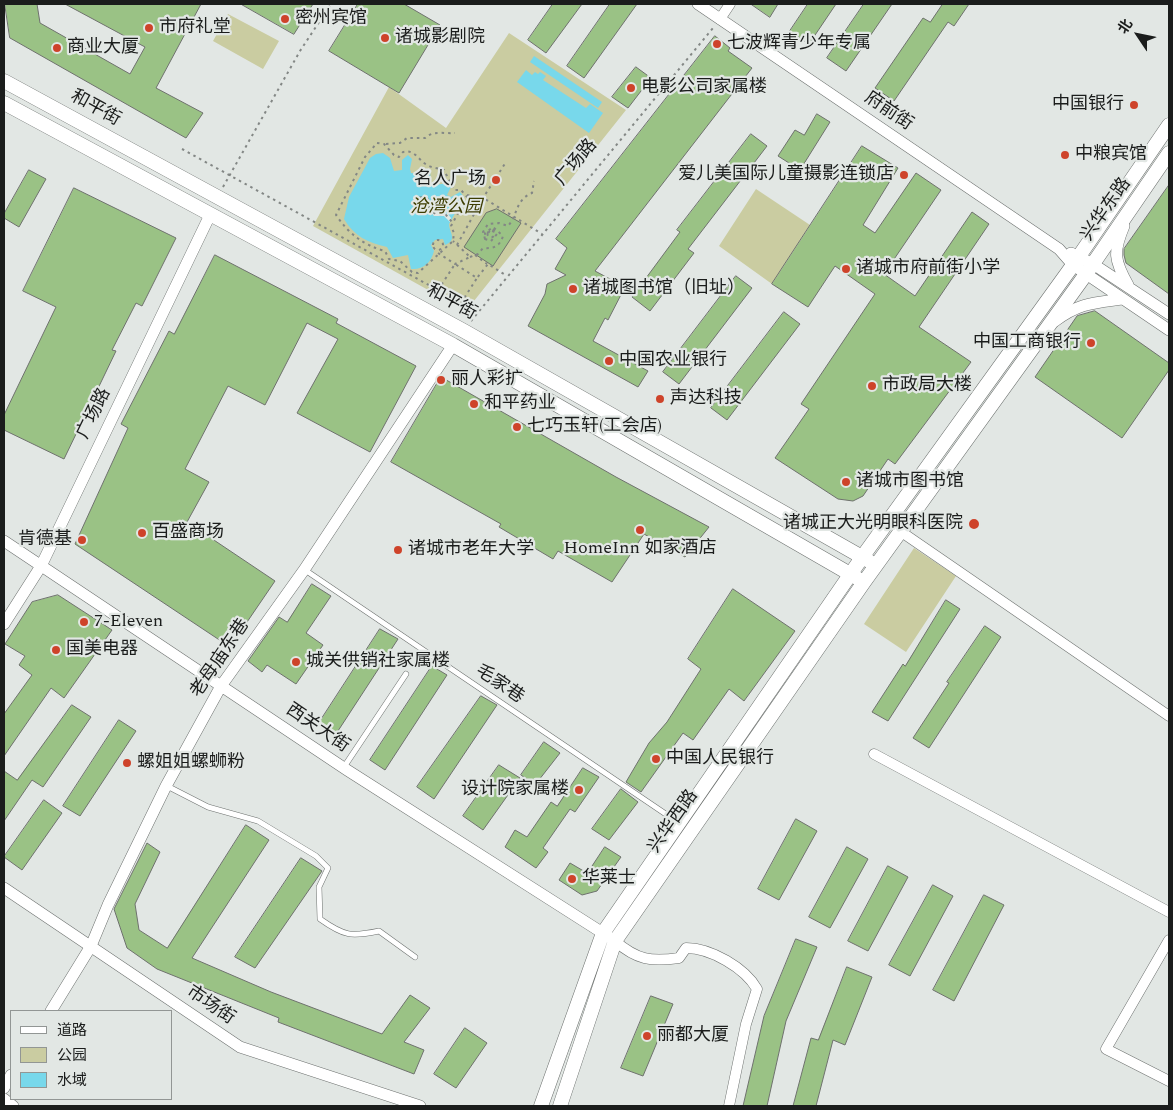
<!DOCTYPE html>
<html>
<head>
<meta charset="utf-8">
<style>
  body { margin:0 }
  #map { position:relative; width:1173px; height:1110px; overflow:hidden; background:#e2e7e4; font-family:Spectral,"Noto Sans SC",serif }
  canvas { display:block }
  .frame { position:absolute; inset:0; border:5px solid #1b1d1c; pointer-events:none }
  .legend { position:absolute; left:10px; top:1010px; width:162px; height:90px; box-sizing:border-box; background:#e2e7e4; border:1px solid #929694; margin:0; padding:6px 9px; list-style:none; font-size:15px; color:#1b1d1c }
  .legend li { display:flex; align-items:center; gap:10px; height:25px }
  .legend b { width:25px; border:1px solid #929694 }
  .north { position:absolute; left:1113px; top:10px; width:50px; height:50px; -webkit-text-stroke:4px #e2e7e4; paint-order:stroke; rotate:304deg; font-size:14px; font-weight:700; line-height:20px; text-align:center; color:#1b1d1c }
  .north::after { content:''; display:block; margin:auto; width:18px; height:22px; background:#1b1d1c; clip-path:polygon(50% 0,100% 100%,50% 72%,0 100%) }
</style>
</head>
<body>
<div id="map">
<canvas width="1173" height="1110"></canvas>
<div class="frame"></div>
<ul class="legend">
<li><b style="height:6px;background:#fff"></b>道路</li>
<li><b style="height:14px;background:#cacca1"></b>公园</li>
<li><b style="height:14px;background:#78d8eb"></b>水域</li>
</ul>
<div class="north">北</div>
</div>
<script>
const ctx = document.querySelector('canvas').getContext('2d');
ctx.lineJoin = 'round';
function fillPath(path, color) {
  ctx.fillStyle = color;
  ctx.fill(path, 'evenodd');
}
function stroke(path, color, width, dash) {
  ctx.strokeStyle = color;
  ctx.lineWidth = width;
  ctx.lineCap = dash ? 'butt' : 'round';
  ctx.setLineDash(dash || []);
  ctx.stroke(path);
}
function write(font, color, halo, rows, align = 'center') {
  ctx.font = font + ' Spectral,"Noto Sans SC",serif';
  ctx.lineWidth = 4.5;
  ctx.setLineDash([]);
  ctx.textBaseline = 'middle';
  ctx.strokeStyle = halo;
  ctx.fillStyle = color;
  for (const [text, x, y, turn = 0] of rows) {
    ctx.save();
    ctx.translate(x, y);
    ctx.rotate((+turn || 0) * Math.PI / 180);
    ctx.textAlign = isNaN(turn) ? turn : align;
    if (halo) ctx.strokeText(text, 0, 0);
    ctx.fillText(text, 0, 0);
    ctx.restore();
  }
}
const green = new Path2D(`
  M228,14L279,41L263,69L213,41Z
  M509,33L626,110L466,311L313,226L389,87L446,128Z
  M756,189L810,225L772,284L719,246Z
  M914,548L956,576L906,652L864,624Z`);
const water = new Path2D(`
  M534,56L602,102L598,108L530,62Z
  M526,70L532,75L535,72L538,74L540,72L546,76L543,80L586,108L590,104L603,113L589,133L517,82Z
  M383,153L390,158L394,171L402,170V160L408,155L412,159L410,169L411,173L418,174L427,169L430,172L431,183L435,185L448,183L451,187L447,195L451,197L460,192L464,197L449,224C449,232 458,240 445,245L443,239L435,240L431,245L434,251C431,263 423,270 411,269L408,255L393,258L387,247C368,243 354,236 344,219L349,197L370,158L376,154Z`);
const pier = new Path2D(`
  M419,197H427L436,211L448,214L451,218L450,222L444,216H434L428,209H419L416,203Z`);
const building = new Path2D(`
  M5,4H37L40,23L130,74L145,47L65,4H201L156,88L203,113L186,138L10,38Z
  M241,4H313L294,34Z
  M358,4H404L440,25L399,93L329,51Z
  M553,4H582L546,53L528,40Z
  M610,4H637L584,78L567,66Z
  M751,4H778L770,17Z
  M808,4H836L809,44L790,31Z
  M864,4H892L846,71L827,58Z
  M943,4H969L954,26L948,22L894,101L875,88L923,18L930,22Z
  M715,36L730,48L728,51L752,68L595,271L625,287L608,320L605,318L593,341L648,371L638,387L528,326L545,294L547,284L566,275L555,269L567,248L556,239Z
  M636,67L651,78L628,108L612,97Z
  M817,114L830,122L800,170L778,156L795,130L804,135Z
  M751,134L767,146L688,249L694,253L650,311L632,297L680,232L677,230Z
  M862,146L898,168L863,225L875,233L916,173L941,190L884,274L915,296L972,212L989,224L919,327L971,362L895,464L888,459L863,496L853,501L838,499L775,458L809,409L801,404L875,294L835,266L808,307L772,284Z
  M29,170L46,179L19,227L4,218V214Z
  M1169,185V294L1126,263L1124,255V249Z
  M74,188L176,238L142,306L136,303L112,350L116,351L64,459L4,430V415L56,307L23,291Z
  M419,197H427L431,204L427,210H419L416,203Z
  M497,209L521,223L493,266L464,247L486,213Z
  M215,255L338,319L336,323L416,366L370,452L297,413L338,339L307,323L265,405L228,386L185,469L209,482L187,522L275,581L230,647L75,544L128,428L121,424L169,331L174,334Z
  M736,276L752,288L679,384L663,372Z
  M1095,311L1169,363V370L1122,438L1035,377L1077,316Z
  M784,312L800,324L727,420L711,408Z
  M441,377L616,477L709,527L685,557L644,534L612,582L558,551L553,559L499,527L501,524L391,462Z
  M312,584L331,596L306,633L323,645L296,684L267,665L262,672L248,661L279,617L287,622Z
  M733,589L795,631L744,701L729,689L693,740L683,733L641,792L626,782L649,743L667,722L701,669L688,659Z
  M58,595L112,630L64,698L51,688L4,756V714L32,675L19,665L25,656L5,644L32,602Z
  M946,600L960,609L888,721L872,712L903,664L905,666Z
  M985,626L1001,637L929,748L913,738L949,683L947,682Z
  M380,629L398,639L336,734L319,723Z
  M432,666L447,675L385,770L370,760Z
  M481,696L497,705L434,799L417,787Z
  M72,705L91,717L43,787L32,780L4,821V771L17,780Z
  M119,720L136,731L80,816L63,806Z
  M544,742L560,753L535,785L521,775Z
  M499,765L520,778L483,830L463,816Z
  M583,768L599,777L575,812L570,809L543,848L548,852L536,868L505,847L515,830L527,837L551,802L557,806Z
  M621,789L638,802L609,840L592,829Z
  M44,800L62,813L22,870L4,857Z
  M796,819L817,831L779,900L758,889Z
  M246,825L269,840L192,958L271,992L382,1034L410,995L430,1008L404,1042L424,1050L414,1074L278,1022L279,1018L157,969L127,948L114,909L147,843L160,852L135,904L139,930L167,948Z
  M605,847L621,857L597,891L582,895L559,880L570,863L587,873Z
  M847,847L868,859L830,928L809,917Z
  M301,858L322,871L255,968L235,957Z
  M888,866L908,877L868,951L848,941Z
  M933,885L953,896L910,976L889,965Z
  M984,895L1004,905L954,1001L933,990Z
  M796,939L817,947L786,1021L767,1106H743L764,1016Z
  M847,967L872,977L845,1045L833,1040L816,1106H793L811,1038L818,1040Z
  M651,996L673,1004L643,1076L621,1068Z
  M465,1028L487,1043L456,1088L434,1074Z`);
const path = new Path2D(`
  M377,143L384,144L394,155L399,157L403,152C415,149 418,160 427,165C432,168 438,168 444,170L454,190H461L467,197L451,226L454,233L453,241L418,273L412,272L400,261L389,259L385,251C363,245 349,234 336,215L365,157Z
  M386,144L400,143L407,138H425C433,130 445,134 455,133
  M182,149L463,304
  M223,187L300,51L331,4
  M467,195L485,199L542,234
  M423,205L429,207L435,214L446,215L452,222
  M487.5 234a3.5 3.5 0 1 1 7 0a3.5 3.5 0 1 1-7 0Z
  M485,239L483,232L488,224L499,223L508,226C518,215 515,200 532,193L534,181
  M433 245a5 5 0 1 1 10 0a5 5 0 1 1-10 0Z
  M457,245L483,198L506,162
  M438,253L455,264L470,257L453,241
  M475,255L487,264
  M470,257L478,254L483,248C494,249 500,246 503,236L493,227L485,233V239L491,241L497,234L493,229L490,230L488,234
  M438,290L455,264L477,278L488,264L507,276
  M461,303L477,278
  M471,321L713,28`);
const service = new Path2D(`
  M305,570L679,823
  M344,767L406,674
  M167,786L208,807L258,821L316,856L328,868L319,887L320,919C344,936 351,937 379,931L415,957`);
const minor = new Path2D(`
  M720,19L730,4
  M900,531L1169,716
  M874,754L1169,912
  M1169,940L1106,1049L1169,1081
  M615,941C637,960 651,962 679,958L686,948C711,948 745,968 757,989L746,1024L729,1106`);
const tertiary = new Path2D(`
  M698,4L1059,249L1073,265L1169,330
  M1124,226C1113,252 1114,260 1128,285
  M1071,253L1093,264L1169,314
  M1055,321C1079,303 1093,303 1122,299
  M4,541L347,770L609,937
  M4,624L41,566L210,215
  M4,888L240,1047L420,1106
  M51,1011L91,946L108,905L166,786L221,686L304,570L453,345
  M4,1088L11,1075
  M4,1099L13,1106`);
const secondary = new Path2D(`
  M4,81L464,331L869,561
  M4,103L453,345L857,578
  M541,1106L603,933L863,556L1073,265L1169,125
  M560,1106L615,941L864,582L1086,274L1169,153`);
const markers = [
  [285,19,5,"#ce432a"],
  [149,28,5,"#ce432a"],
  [385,38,5,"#ce432a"],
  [717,44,5,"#ce432a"],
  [57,48,5,"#ce432a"],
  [631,88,5,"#ce432a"],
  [1134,105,5,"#ce432a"],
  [1065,155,5,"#ce432a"],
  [904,175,5,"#ce432a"],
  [496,180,5,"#ce432a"],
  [846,269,5,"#ce432a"],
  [573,289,5,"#ce432a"],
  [1091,343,5,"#ce432a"],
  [609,361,5,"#ce432a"],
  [441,380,5,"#ce432a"],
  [872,386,5,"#ce432a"],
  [660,399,5,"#ce432a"],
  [474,404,5,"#ce432a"],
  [517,427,5,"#ce432a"],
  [846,482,5,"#ce432a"],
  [974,524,6,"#ce432a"],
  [640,530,5,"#ce432a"],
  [142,533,5,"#ce432a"],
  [82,540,5,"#ce432a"],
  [398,550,5,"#ce432a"],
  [84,622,5,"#ce432a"],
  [56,650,5,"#ce432a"],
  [296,662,5,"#ce432a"],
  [656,759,5,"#ce432a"],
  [127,763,5,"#ce432a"],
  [579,790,5,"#ce432a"],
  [572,879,5,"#ce432a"],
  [647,1036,5,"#ce432a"]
];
const poiNames = [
  ["密州宾馆",295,19],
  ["市府礼堂",159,28],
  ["诸城影剧院",395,38],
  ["七波辉青少年专属",727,44],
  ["商业大厦",67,48],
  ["电影公司家属楼",641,88],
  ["中国银行",1124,105,"right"],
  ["中粮宾馆",1075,155],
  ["爱儿美国际儿童摄影连锁店",894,175,"right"],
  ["名人广场",486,180,"right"],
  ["诸城市府前街小学",856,269],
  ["诸城图书馆（旧址）",583,289],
  ["中国工商银行",1081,343,"right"],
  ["中国农业银行",619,361],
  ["丽人彩扩",451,380],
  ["市政局大楼",882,386],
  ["声达科技",670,399],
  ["和平药业",484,404],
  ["七巧玉轩(工会店)",527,427],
  ["诸城市图书馆",856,482],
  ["诸城正大光明眼科医院",963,524,"right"],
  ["百盛商场",152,533],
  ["肯德基",72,540,"right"],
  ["HomeInn 如家酒店",640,549,"center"],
  ["诸城市老年大学",408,550],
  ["7-Eleven",94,622],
  ["国美电器",66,650],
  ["城关供销社家属楼",306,662],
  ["中国人民银行",666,759],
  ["螺姐姐螺蛳粉",137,763],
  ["设计院家属楼",569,790,"right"],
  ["华莱士",582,879],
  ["丽都大厦",657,1036]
];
const streetNames = [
  ["和平街",95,109,29],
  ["府前街",888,112,34],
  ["广场路",577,163,-50],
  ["兴华东路",1107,210,-55],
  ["和平街",451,303,29],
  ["广场路",95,414,-64],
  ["老母庙东巷",221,659,-56],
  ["毛家巷",499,685,34],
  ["西关大街",317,729,34],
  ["兴华西路",674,822,-55],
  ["市场街",210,1006,34]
];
const parkNames = [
  ["沧湾公园",446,208]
];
fillPath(green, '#cacca1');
fillPath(water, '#78d8eb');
fillPath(pier, '#e2e7e4');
fillPath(building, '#9ac285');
stroke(building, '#6e716d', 1);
stroke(service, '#6d716f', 6);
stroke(minor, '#6d716f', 11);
stroke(tertiary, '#6d716f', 12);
stroke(secondary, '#6d716f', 15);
stroke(path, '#838785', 2, [2.5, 4]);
stroke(service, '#fff', 5);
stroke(minor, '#fff', 10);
stroke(tertiary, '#fff', 11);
stroke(secondary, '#fff', 14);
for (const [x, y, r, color] of markers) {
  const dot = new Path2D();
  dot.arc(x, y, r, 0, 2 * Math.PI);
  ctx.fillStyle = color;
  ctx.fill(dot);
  stroke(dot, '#e2e7e4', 2);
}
write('18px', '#1b1d1c', '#e2e7e4', poiNames, 'left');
write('18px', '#1b1d1c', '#e2e7e4', streetNames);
write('italic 18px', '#3d3d01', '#e2e7e4', parkNames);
</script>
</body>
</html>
